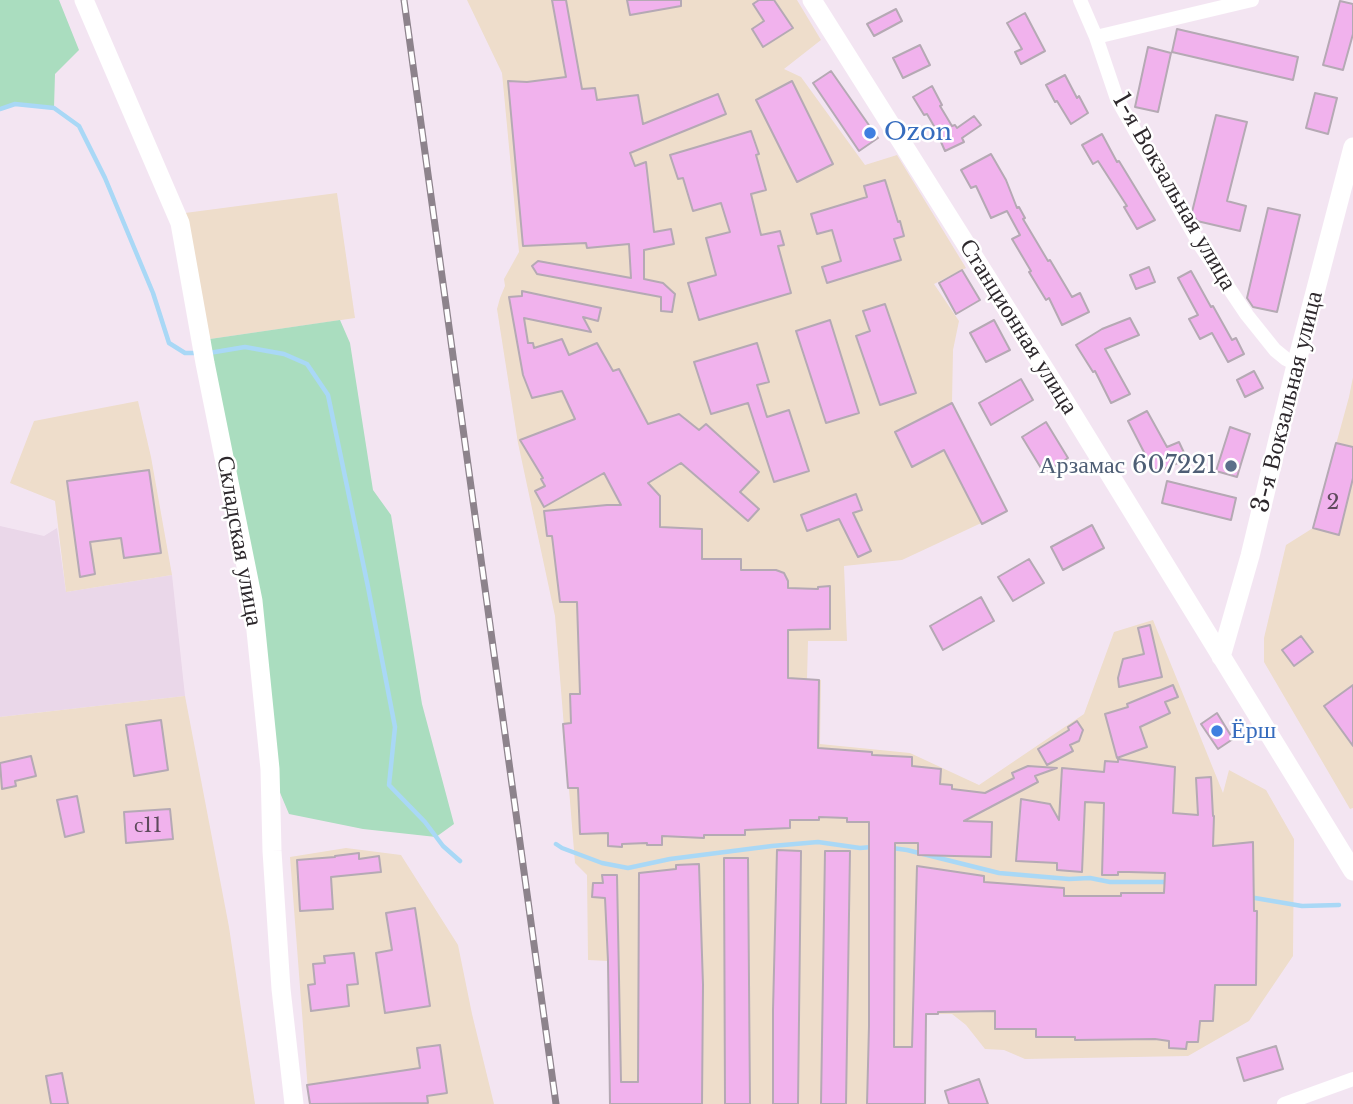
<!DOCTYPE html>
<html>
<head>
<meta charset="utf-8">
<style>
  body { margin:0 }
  canvas { display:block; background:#f3e5f2 }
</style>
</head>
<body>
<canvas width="1353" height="1104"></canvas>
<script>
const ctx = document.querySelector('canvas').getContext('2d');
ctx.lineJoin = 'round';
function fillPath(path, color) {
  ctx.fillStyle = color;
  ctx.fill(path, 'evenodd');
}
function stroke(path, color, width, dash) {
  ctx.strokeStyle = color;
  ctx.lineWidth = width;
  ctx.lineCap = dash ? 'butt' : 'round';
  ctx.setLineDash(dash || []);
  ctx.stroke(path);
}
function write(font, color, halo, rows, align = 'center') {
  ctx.font = font + ' "Libre Baskerville",serif';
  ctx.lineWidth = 5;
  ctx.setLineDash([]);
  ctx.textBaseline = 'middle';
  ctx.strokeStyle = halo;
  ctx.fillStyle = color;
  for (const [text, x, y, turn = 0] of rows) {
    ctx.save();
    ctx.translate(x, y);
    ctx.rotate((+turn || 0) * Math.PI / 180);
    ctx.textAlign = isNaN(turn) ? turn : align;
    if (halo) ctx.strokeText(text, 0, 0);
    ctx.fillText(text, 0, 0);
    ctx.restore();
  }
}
const built = new Path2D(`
  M0,526L44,536L57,528L66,592L172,575L185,696L0,717Z`);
const industrial = new Path2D(`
  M467,0H797L821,40L784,69L801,77L865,165L897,155L966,268L934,284L959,321L953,350L952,403L1007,511L902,560L844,566L847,641H808L807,679L821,680L820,744L910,753L979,785L1084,714L1114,632L1153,620L1223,793L1229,770L1266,790L1294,839L1293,956L1249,1021L1188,1056L1025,1059L1004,1050L985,1049L966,1025L952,1014H926V1104H610L608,961L588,960L587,875L575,863L555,616L518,443L497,309L500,298L505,286L504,279L519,252L502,73Z
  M337,193L355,318L210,339L185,213Z
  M1353,377V808L1350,809L1264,662V638L1286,545L1313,528L1349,397Z
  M138,401L151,457L172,575L66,592L55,501L10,483L34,421Z
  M185,696L229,927L255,1104H0V717Z
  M346,848L401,855L458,945L472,1014L494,1104H309L290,857Z`);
const green = new Path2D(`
  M0,0H59L79,50L55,74L54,108L15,104L0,109Z
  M340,320L350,343L373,490L391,515L422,704L454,824L436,837L363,829L289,814L270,769L210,339Z`);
const stream = new Path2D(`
  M0,109L15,104L54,108L79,126L105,178L153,293L169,343L185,353H197
  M209,353L245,347L284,354L307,364L328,395L368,587L395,727L389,785L425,822L443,846L460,861
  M556,844L562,848L602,863L628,868L670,859L772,846L818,842L860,848L872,847
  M892,848L907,850L999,873L1069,879L1090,878L1110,882H1170
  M1249,897L1302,906L1339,905`);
const building = new Path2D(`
  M552,0H566L582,89L595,88L597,100L638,95L643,124L718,94L726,114L630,153L635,166L646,162L654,232L671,229L674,244L644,250V279L663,283L675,294L672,312L661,311V297L537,274L532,266L538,261L631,278L629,244L587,248L586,243L523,246L508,81L527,82L566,77Z
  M627,0H681V6L630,15Z
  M759,0H774L793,28L763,47L752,29L764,21L753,4Z
  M1340,1L1353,4V34L1343,70L1323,65Z
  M896,9L902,21L874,36L867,24Z
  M1025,13L1045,51L1021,64L1015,52L1022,49L1007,23Z
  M1177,29L1298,57L1293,80L1172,52Z
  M920,45L930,65L903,78L893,58Z
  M1148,47L1171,53L1158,112L1135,107Z
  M831,71L878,138L859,151L813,83Z
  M1065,75L1077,98L1079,96L1088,113L1071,124L1057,101L1055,102L1046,85Z
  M792,81L833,164L797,182L756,100Z
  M932,86L942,105L940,106L952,126L955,125L957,128L974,116L981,125L962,138L964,142L945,151L937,133H938L927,114L924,115L913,97Z
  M1315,93L1337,98L1328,134L1306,128Z
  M1216,115L1247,122L1227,201L1246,206L1240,231L1197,221L1192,212Z
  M751,131L759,154L756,155L766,190L751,194L761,235L780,231L784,245L778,246L791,293L699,320L688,283L716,275L706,238L730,232L721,203L693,211L683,178L678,179L670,155Z
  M1102,134L1117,162L1119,161L1155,220L1137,229L1124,207L1127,206L1098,161L1093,164L1082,145Z
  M991,154L1006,180L1017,208L1019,207L1025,218L1023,219L1048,261L1050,260L1072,297L1080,293L1089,312L1062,325L1049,298L1046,300L1029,272L1031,271L1012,239L1020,235L1007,211L991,218L976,186L971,188L961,170Z
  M885,180L898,222L900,221L904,236L894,239L901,260L827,283L822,267L841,261L832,230L817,234L811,214L867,197L864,186Z
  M1268,208L1300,215L1277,312L1253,307L1247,298Z
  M1149,267L1155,282L1136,289L1130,275Z
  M962,270L980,300L956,314L939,283Z
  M1191,271L1211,307L1213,306L1232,340L1236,338L1244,354L1228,362L1212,333L1200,339L1189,319L1198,315L1178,278Z
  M522,291L601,308L598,321L583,317L591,332L524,318L528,343H533L534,348L562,339L569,355L597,343L613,371L619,369L648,424L679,414L699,430L706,424L759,472L740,492L759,509L748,521L681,463L648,483L660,496V527L702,529V559H741V570H776L784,573L788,581V588L818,589V587L830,586V629L788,630V678L819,680L818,748L872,752V755L912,757V766L941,769L940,784L952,785V789L985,793L1014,778L1012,773L1028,766L1057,768L1035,776L1038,782L964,821L992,822L991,857L918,855V843H895L894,1047H912L917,866L984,876V882L1064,888V896H1121V893H1164L1165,873L1129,872H1118V875H1102L1104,803L1085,802L1082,872L1057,870V863L1016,861L1021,799L1050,804L1059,820L1062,768L1104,772L1105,761L1118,762V759L1175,767L1173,813L1198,815L1196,778L1211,777L1213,816H1214L1213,846L1253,842L1254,911H1257L1256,985H1215L1213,1021H1200L1198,1042H1187L1186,1049L1169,1048V1041L1155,1039L1075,1040V1037H1036V1029H995V1011L938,1012V1014H926L925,1104H867L869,1026V822H847V818L819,817V820H790V828L745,830V835H704V838L662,836V845H647V843L622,844V847L608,846V833L580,834L578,788H568L563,724L571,723L570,694H580L577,602H560L552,536H547L544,511L607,505H621L604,473L544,507L535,491L545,486L541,479L543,478L520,440L575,419L562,391L532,398L523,375L509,297L522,296Z
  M885,304L916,393L880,405L856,336L870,331L863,311Z
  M1130,318L1139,335L1105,349L1130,394L1111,403L1095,371L1093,372L1076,345L1102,329Z
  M830,320L859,413L826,423L796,331Z
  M994,320L1010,350L986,362L970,333Z
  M757,343L769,382L757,385L767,417L789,410L809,471L774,482L748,403L711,414L694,362Z
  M1254,371L1263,388L1245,397L1237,380Z
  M1021,379L1033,400L991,425L979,403Z
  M952,403L1007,511L982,524L944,450L912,467L895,432Z
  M1147,411L1167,447L1179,442L1187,459L1157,472L1147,458L1128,421Z
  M1046,422L1068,458L1044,473L1022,437Z
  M1230,427L1250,434L1237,477L1216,471Z
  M1336,443L1353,447V478L1339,535L1313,528Z
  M149,470L161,553L124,558L121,538L90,542L95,574L80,577L67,481Z
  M1167,481L1236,498L1231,520L1162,503Z
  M856,494L862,510L853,513L871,551L858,557L839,519L807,531L801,515Z
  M1092,525L1104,548L1063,570L1051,547Z
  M1029,559L1044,583L1013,601L998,577Z
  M981,597L994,621L943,650L930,626Z
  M1150,625L1162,677L1119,687L1118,678L1123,659L1144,654L1138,628Z
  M1301,636L1313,652L1294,666L1282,650Z
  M1173,685L1178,697L1165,702L1170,713L1140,727L1147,747L1117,758L1105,714L1128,707L1127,704Z
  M1353,685V746L1324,706Z
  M1217,713L1233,739L1218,749L1201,724Z
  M161,720L168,770L134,776L126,725Z
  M1077,721L1083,730L1079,741L1070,745L1073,751L1047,765L1038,749L1069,730L1068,727Z
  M31,756L36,776L15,781L16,786L2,789L0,763Z
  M77,796L84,832L65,837L57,800Z
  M170,809L173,839L126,843L124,812Z
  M777,850L801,851L798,1104H773V1010Z
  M825,851H850L846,1104H821Z
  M359,853V859L379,856L381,872L331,877L333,909L300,911L297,860L335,857V856Z
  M724,858H748L750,1104H725Z
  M699,864L703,985L702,1104H610L608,961L605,898L592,897L593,883H603L602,875H617L621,1082H638L639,873L676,869V865Z
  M415,908L430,1006L385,1013L376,953L392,950L386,913Z
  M354,953L358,984L347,985L349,1006L311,1011L308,985L315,984L313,964L325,963L324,956Z
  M440,1045L447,1093L427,1096L428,1103L310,1104L307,1085L420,1068L417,1048Z
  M1276,1046L1283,1069L1244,1081L1237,1058Z
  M62,1073L68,1104H51L46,1076Z
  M979,1079L988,1104H949L945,1091Z`);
const minor = new Path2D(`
  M1080,0L1096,37L1117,99L1200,245L1247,315L1275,350L1286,359L1296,364
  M1096,37L1252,0
  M1284,1104L1353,1079`);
const tertiary = new Path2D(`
  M84,0L180,223L205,363L253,601L270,769L272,851L281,989L294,1104
  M812,0L1061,395L1353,871
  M1221,657L1250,556L1295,369L1353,147`);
const rail = new Path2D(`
  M404,0L556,1104`);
const markers = [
  [870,133,7,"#3f7fe0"],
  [1231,466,7,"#5c6f8a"],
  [1217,731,7,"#3f7fe0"]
];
const numberNames = [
  ["2",1333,503],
  ["с11",148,826]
];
const shopNames = [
  ["Ozon",884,133],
  ["Ёрш",1231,731]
];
const streetNames = [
  ["1-я Вокзальная улица",1174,192,60],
  ["Станционная улица",1018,327,58],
  ["3-я Вокзальная улица",1288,402,-76],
  ["Складская улица",239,541,80]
];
const serviceNames = [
  ["Арзамас 607221",1217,466]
];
fillPath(built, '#ead7e9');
fillPath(industrial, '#eeddcb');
fillPath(green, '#aaddbf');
stroke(stream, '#a9d8f6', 4.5);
fillPath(building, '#f1b2ed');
stroke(building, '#b5a9b4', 2);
stroke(minor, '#fff', 14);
stroke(tertiary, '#fff', 19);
stroke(rail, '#8d838c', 7);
stroke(rail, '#fff', 4.5, [13]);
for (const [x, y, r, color] of markers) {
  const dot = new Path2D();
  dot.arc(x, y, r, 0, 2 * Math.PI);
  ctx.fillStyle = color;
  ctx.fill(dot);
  stroke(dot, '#fff', 2.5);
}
write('21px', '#5e4a5c', null, numberNames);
write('24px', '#366cbe', '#fff', shopNames, 'left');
write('24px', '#2d282c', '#fff', streetNames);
write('24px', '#4e5e75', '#fff', serviceNames, 'right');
</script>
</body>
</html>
